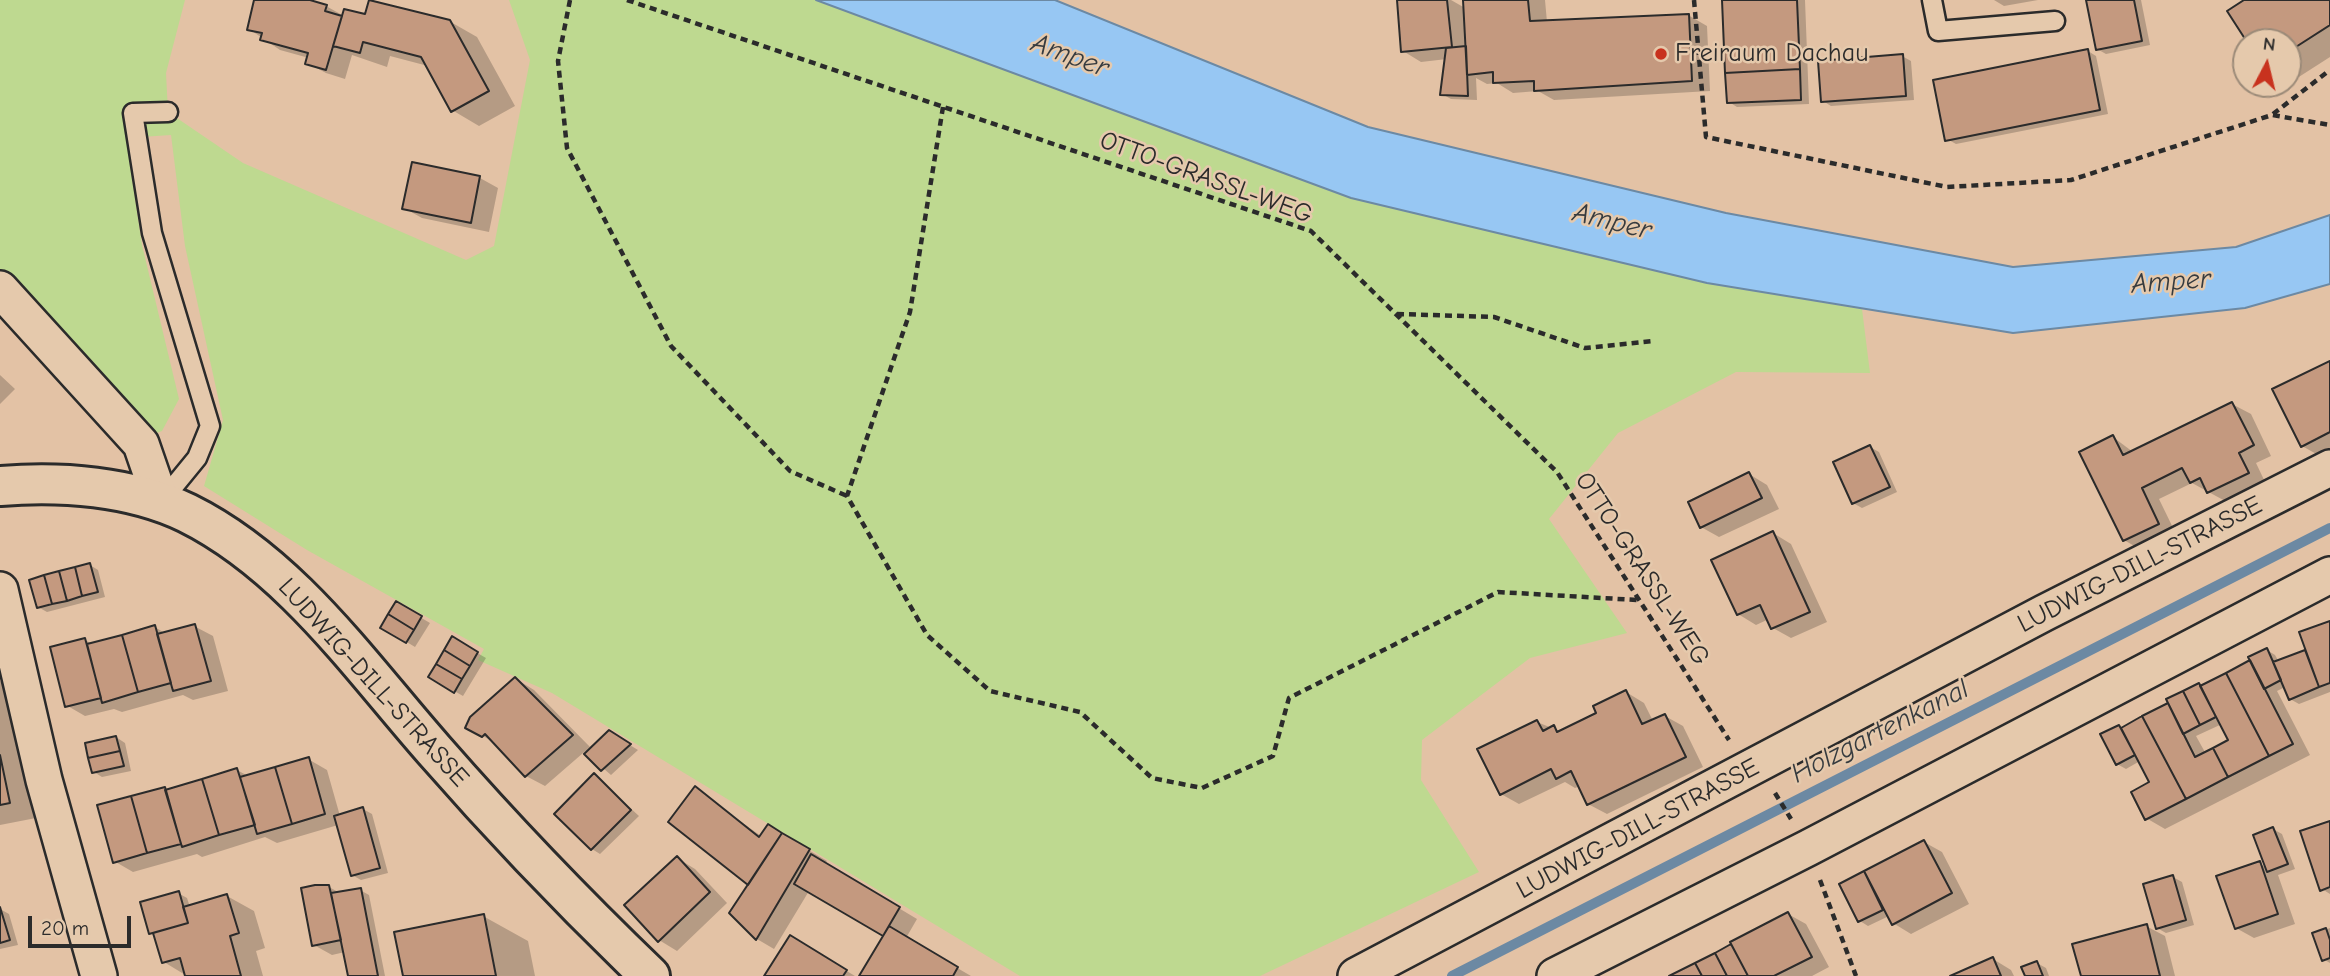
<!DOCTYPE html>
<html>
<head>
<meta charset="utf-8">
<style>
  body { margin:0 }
  #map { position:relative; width:2330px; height:976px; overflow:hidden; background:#e3c2a5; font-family:"Comic Neue",sans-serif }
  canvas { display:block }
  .north { position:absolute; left:2232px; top:28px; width:70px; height:70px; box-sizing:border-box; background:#e5c9ac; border:2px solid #9b8a78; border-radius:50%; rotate:7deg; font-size:19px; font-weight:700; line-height:28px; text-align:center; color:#2b2b2b }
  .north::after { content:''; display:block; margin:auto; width:24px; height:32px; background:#c8321e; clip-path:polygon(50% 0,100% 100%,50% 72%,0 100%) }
  .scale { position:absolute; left:28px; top:916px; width:103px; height:32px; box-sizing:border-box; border:4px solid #2b2b2b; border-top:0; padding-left:9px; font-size:21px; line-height:24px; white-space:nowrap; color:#2b2b2b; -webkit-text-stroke:5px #e5c9ac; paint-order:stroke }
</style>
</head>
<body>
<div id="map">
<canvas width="2330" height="976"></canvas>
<div class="north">N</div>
<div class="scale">20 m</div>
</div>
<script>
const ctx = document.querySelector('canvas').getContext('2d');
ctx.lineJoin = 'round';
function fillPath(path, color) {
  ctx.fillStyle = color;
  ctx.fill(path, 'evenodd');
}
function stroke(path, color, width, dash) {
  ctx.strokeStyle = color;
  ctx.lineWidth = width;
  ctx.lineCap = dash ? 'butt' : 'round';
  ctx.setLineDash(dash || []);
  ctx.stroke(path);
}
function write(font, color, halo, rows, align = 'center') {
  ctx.font = font + ' "Comic Neue",sans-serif';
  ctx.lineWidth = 5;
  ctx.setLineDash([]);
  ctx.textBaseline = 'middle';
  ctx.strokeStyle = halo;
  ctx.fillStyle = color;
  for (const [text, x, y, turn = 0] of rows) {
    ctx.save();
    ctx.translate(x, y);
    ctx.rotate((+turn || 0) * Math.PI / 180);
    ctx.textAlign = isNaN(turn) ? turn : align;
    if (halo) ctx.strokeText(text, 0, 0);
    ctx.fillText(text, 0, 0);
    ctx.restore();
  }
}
const green = new Path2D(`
  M0,0H185L166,73L168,112L243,163L466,260L494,246L530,60L509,0H816L1351,198L1707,283L1862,309L1870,373L1736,372L1618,433L1549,519L1627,633L1530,658L1422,740L1421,780L1479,872L1260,976H1020L552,693L478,660L484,649L307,550L204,486L223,420L185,246L171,135L126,138L142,245L179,399L162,431L144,438L51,333L0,270Z`);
const water = new Path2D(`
  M816,0H1055L1368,127L1726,213L2013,267L2236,247L2330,215V284L2245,308L2013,333L1707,283L1351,198Z`);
const shadow = new Path2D(`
  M256,0H303L326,6L344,16H366L372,0L449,21L477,37L515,106L479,126L452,110L428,66L390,56L387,67L352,55L345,79L326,73L307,63L309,58L280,50L249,29Z
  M1420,0H1451L1465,8L1464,0H1545L1547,22L1688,15L1707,26L1710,91L1554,100L1538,91L1513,93L1497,83L1487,84L1476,78L1477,100L1451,99L1442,94L1447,59L1421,62L1403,51Z
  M1724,0H1805L1809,104L1737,107L1729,102Z
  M1994,0H2038L2004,6Z
  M2088,0H2141L2150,45L2106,54L2097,49Z
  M2248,0H2330V57L2291,82L2288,80V42H2249Z
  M2088,51L2096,56L2108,114L1956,144L1947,139Z
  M1902,56L1911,61L1914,100L1831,106L1823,101Z
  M480,178L498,188L489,232L422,218L404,208Z
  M2330,363V451L2320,456L2302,446Z
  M0,375L15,389L0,404Z
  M2232,404L2251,414L2271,456L2256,463L2266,484L2227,502L2192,483L2159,499L2176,534L2143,551L2124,540L2113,437L2133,452Z
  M1870,447L1879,452L1897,492L1862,508L1853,503Z
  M1749,474L1767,485L1779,509L1719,537L1701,527Z
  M1773,533L1791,544L1827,622L1791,638L1773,628L1769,619L1756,625L1738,614Z
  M90,565L98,570L105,597L47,612L38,607Z
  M396,603L430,623L415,647L382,627Z
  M2330,623V692L2299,704L2290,699L2285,687L2277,691L2310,755L2165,829L2146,818L2151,783L2140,761L2126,769L2117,764L2119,727L2122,729L2252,661L2267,650L2275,655L2279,662L2305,652L2308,653ZM2209,712L2218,716V721L2208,714ZM2222,724L2231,741L2206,754L2196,736Z
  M194,626L213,636L228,691L193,700L183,695L122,712L114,709L85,716L66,705L85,640L92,644L155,627L166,634Z
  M453,639L486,658L463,696L430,677Z
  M516,679L534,690L590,747L545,786L526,776L497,744L467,727Z
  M0,681L8,685L36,818L0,825Z
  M1626,692L1644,703L1653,721L1665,716L1683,726L1703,767L1607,814L1588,804L1580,786L1575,788L1565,782L1519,804L1501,794L1537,722L1562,732L1598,714Z
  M610,733L638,750L611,775L587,754Z
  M116,737L125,743L131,771L102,777L94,772Z
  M308,759L327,770L340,816L363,809L372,814L388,873L361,880L352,875L338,825L277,843L265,837L202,857L197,854L133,872L114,861L165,789L169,791L237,770L248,776Z
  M595,776L639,816L600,854L592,849Z
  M695,789L761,836L768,826L827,861L825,864L917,919L906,938L971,976H861L885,936L809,891L774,949L757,939L732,912L750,885Z
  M2330,823V894L2322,889Z
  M2273,829L2282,834L2295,869L2278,875L2295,924L2254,938L2236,928L2259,863L2267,868Z
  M1924,842L1942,852L1969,904L1911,934L1893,923L1889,916L1868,926L1860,921L1841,884Z
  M677,858L695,869L727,903L677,951L659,940Z
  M2173,877L2182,882L2194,925L2166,933L2157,928Z
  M329,887L340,893L360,890L369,895L385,976H350L345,952L332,955L314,945Z
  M178,893L187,898L190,907L227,896L254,911L265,948L256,951L263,976H187L164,962L156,936L151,933Z
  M0,909L9,914L18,945L0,949Z
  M1788,914L1806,924L1829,967L1812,976H1673L1731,946L1736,949Z
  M483,916L528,941L535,976H405Z
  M2146,926L2165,936L2175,976H2082Z
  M2330,928V963L2323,959L2314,934Z
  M790,937L855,976H766Z
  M1993,959L2011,970L2014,976H1954Z
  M2037,963L2046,968L2049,976H2027Z`);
const stream = new Path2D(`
  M1452,976L2330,528`);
const building = new Path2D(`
  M254,0H310L327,5L325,11L342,16L326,70L305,64L308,53L260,40L262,33L247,30Z
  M369,0L450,20L489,91L451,112L421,57L363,42L360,53L333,46L344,9L365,14Z
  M1397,0H1447L1452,47L1401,52Z
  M1463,0H1528L1530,21L1689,14L1692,81L1534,91V81L1493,83V72L1467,75Z
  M1722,0H1797L1800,69L1725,73Z
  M2086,0H2134L2142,41L2096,50Z
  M2244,0H2330V25L2288,52V42H2247L2227,11Z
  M1466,46L1468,96L1440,95L1446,48Z
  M2088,49L2100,110L1945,141L1933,80Z
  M1903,54L1906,96L1821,102L1818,61Z
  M1800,69L1801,100L1727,103L1725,73Z
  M412,162L480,176L471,223L402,209Z
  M2330,361V432L2301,447L2272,389Z
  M2232,402L2254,445L2239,453L2249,473L2207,493L2200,478L2190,483L2182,468L2142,488L2159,524L2123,541L2079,452L2113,435L2123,455Z
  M1870,445L1890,487L1852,504L1833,462Z
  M1749,472L1762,498L1700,528L1688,502Z
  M1773,531L1810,612L1771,629L1760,605L1737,615L1711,560Z
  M90,563L98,592L82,596L75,567Z
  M75,567L82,596L67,601L59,571Z
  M59,571L67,601L52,604L44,575Z
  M44,575L52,604L37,608L29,580Z
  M396,601L422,616L414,630L388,614Z
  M388,614L414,630L406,643L380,628Z
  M2330,621V683L2319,687L2299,632Z
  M195,624L211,681L173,691L157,634Z
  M155,625L171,683L138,692L122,635Z
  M122,635L138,692L102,703L87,644Z
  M452,636L478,652L470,666L444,650Z
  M85,638L101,698L65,707L50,647Z
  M2267,648L2281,680L2264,689L2248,657Z
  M444,650L470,666L462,679L436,664Z
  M2305,650L2319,687L2289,700L2273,662Z
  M2250,660L2293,744L2269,756L2226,673Z
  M436,664L462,679L454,693L428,677Z
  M2226,673L2269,756L2228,777L2213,748L2228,740L2200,686Z
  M515,677L573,735L525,777L485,734L482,737L465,728L470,717Z
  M2199,683L2216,717L2200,725L2183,691Z
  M1626,690L1642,724L1665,714L1686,757L1587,805L1571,771L1556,779L1551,769L1500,795L1477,749L1537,720L1543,731L1554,725L1557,732L1596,713L1593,706Z
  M2183,691L2200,725L2183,734L2166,699Z
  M2168,703L2195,757L2213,748L2228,777L2186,799L2142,716Z
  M2142,716L2186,799L2145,820L2131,792L2149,782L2121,728Z
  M2119,725L2135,755L2116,765L2100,734Z
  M609,730L631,744L601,771L584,754Z
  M116,736L120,751L88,758L85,743Z
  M120,751L124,766L92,773L88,758Z
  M0,755L10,803L0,805Z
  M309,757L325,814L292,824L275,767Z
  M275,767L292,824L257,834L240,777Z
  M237,768L255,825L219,835L202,779Z
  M594,773L631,810L591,850L554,814Z
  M202,779L219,835L182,847L165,790Z
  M695,786L759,837L768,824L782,833L748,885L668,822Z
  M165,787L181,844L147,853L131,796Z
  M131,796L147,853L113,863L97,805Z
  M363,807L380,868L351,876L334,816Z
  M2330,821V887L2320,891L2300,831Z
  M2273,827L2288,864L2267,872L2253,835Z
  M782,833L810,849L756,940L729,913Z
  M1924,840L1952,893L1892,925L1864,871Z
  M811,854L900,907L883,936L794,884Z
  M677,856L710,892L658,942L624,905Z
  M2260,861L2278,914L2235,929L2216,876Z
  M1864,871L1883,910L1858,922L1839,884Z
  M2173,875L2186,920L2156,929L2143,884Z
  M315,885H329L341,940L312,946L301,888Z
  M361,888L378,976H348L331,893Z
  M179,891L188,923L149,934L140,902Z
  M227,894L239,933L230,936L241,976H185L180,958L162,963L153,933L188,923L183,907Z
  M0,907L10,940L0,943Z
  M1788,912L1812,957L1774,976H1748L1730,942Z
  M484,914L496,976H403L394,932Z
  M2147,924L2160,976H2081L2072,944Z
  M889,926L958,967L953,976H859Z
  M2326,928L2330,940V958L2322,961L2312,933Z
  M790,935L847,970L843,976H764Z
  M1731,944L1748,976H1727L1715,953Z
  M1715,953L1727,976H1702L1695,963Z
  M1993,957L2001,976H1950Z
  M2037,961L2043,976H2025L2021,967Z
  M1695,963L1702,976H1669Z`);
const path = new Path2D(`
  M570,0L558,61L567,148L671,346L790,471L847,496
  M627,0L1311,231L1557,472L1729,740
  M1694,0L1706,137L1947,187L2071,180L2272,115L2330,125
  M943,107L910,312L847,496L927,635L990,691L1080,712L1152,778L1202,788L1273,756L1289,698L1498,592L1637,600
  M2273,114L2330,70
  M1397,314L1494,317L1585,348L1654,341
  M1775,793L1791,819
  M1820,880L1856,976`);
const lane = new Path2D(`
  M1932,0L1938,31L2055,21
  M161,502L197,458L210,426L152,233L133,113L168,112`);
const street = new Path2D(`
  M0,289L141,444L161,502
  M0,590L44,780L99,976
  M1356,976L2044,613L2330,468
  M1555,976L1808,848L2330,575`);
const secondary = new Path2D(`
  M0,486C61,481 131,486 187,513C290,564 360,666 434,750C503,829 575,904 650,976`);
const markers = [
  [1661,54,7,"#c8321e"]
];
const poiNames = [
  ["Freiraum Dachau",1675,54]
];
const streetNames = [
  ["OTTO-GRASSL-WEG",1206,178,20],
  ["LUDWIG-DILL-STRASSE",2140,565,-27],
  ["OTTO-GRASSL-WEG",1642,569,57],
  ["LUDWIG-DILL-STRASSE",373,683,48],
  ["LUDWIG-DILL-STRASSE",1638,829,-28]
];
const waterNames = [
  ["Amper",1070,56,20],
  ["Amper",1612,222,14],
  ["Amper",2171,282,-4],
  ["Holzgartenkanal",1880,732,-27]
];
fillPath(green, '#bed990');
fillPath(water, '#97c7f3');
stroke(water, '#6c89a3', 2);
fillPath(shadow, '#0003');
stroke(stream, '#6c89a3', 10);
fillPath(building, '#c4997f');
stroke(building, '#2b2b2b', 2);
stroke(lane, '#2b2b2b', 23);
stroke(street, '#2b2b2b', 40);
stroke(secondary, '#2b2b2b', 44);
stroke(path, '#2b2b2b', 4.5, [7, 5]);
stroke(lane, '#e5c9ac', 18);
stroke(street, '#e5c9ac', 35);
stroke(secondary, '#e5c9ac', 38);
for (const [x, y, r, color] of markers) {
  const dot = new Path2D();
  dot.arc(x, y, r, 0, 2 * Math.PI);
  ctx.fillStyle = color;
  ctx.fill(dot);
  stroke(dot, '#e5c9ac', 2.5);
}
write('26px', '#2b2b2b', '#e5c9ac', poiNames, 'left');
write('26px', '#2b2b2b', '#e5c9ac', streetNames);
write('italic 28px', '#363b3f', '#e5c9ac', waterNames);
</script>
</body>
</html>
